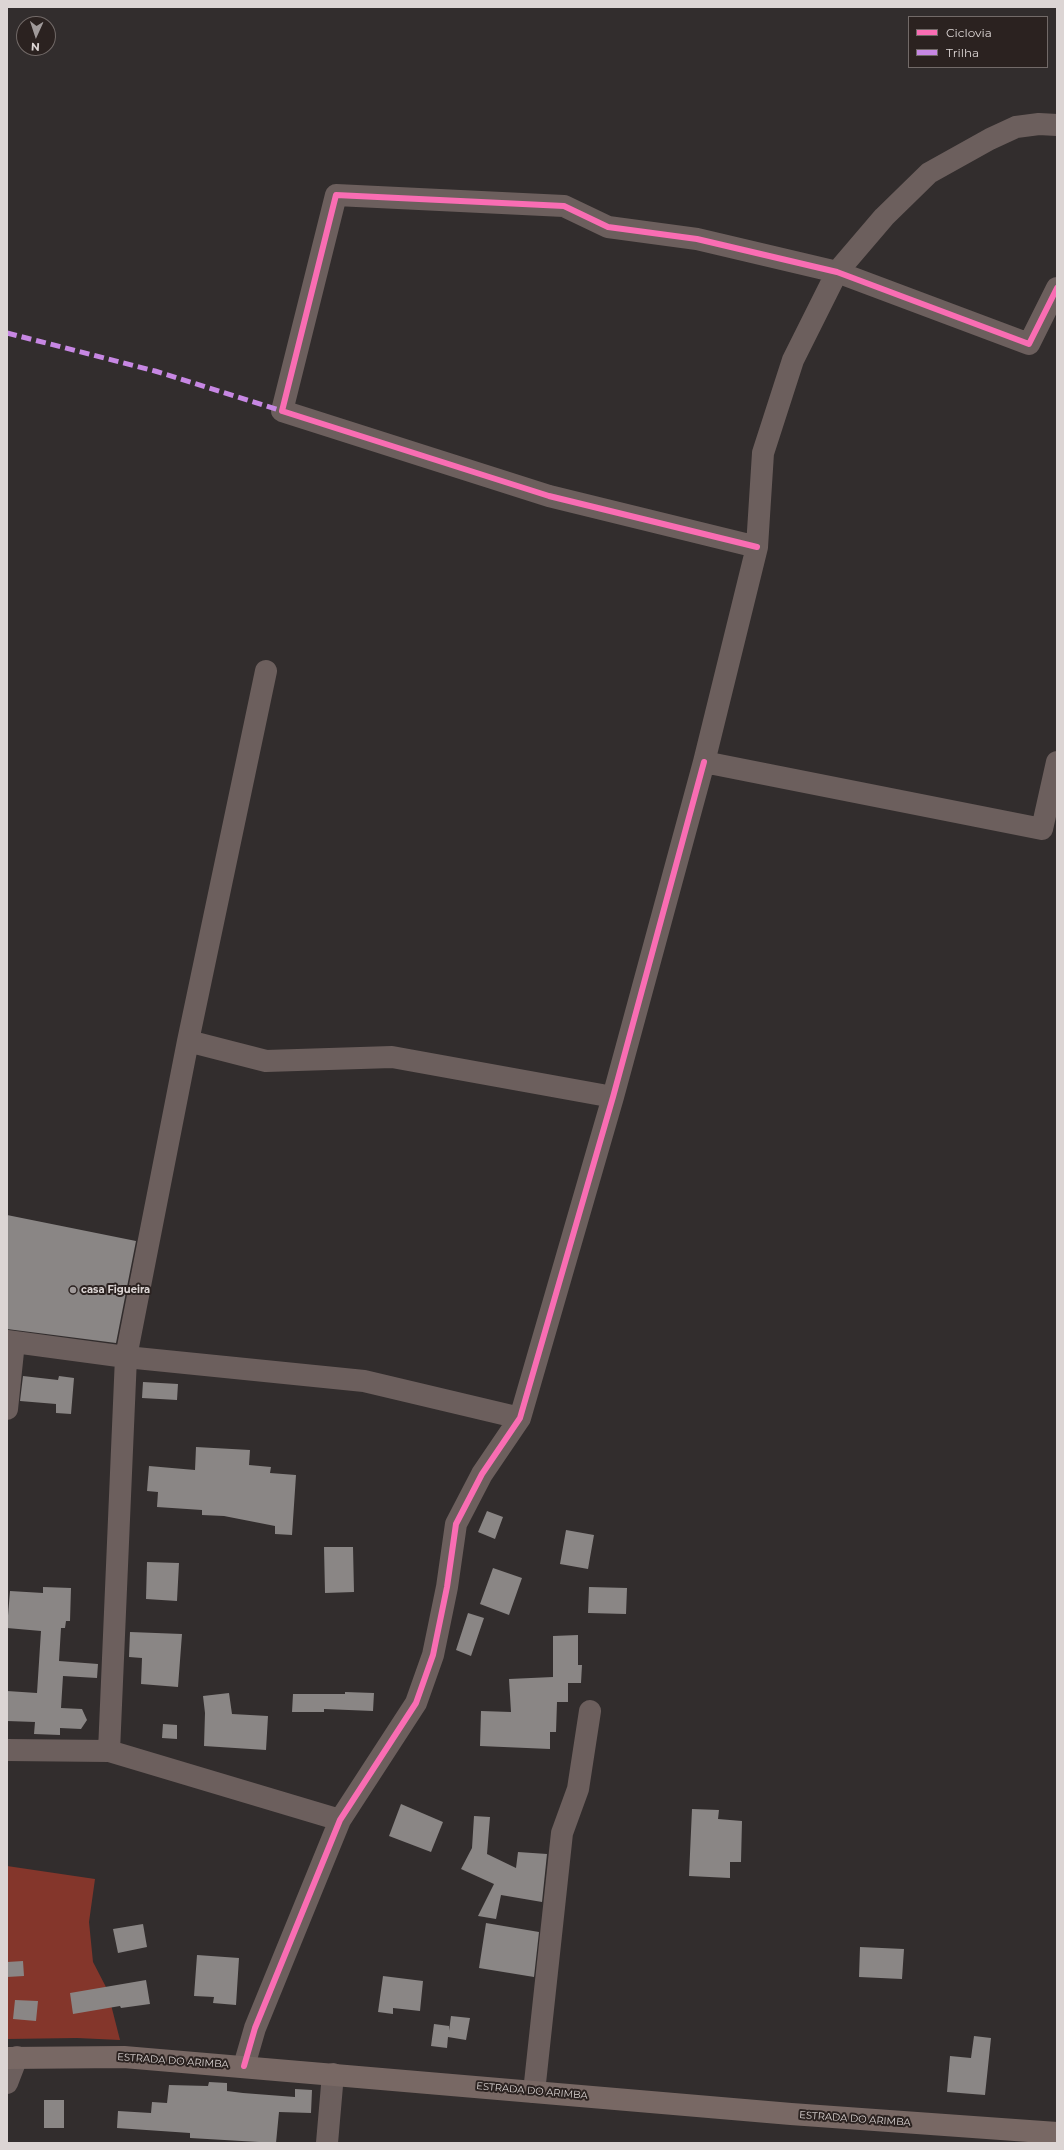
<!DOCTYPE html>
<html>
<head>
<meta charset="utf-8">
<style>
  body { margin:0 }
  #map { position:relative; width:1064px; height:2150px; overflow:hidden; background:#322d2d; font-family:Montserrat,sans-serif }
  canvas { display:block }
  .frame { position:absolute; inset:0; border:8px solid #dcd5d4; pointer-events:none }
  .legend { position:absolute; left:908px; top:16px; width:140px; height:52px; box-sizing:border-box; background:#2b2220; border:1px solid #726a68; margin:0; padding:5px 7px; list-style:none; font-size:12px; color:#dcd5d4 }
  .legend li { display:flex; align-items:center; gap:8px; height:20px }
  .legend b { width:20px; border:1px solid #726a68 }
  .north { position:absolute; left:16px; top:16px; width:40px; height:40px; box-sizing:border-box; background:#2b2220; border:1px solid #726a68; border-radius:50%; rotate:183deg; font-size:11px; font-weight:700; line-height:16px; text-align:center; color:#dcd5d4 }
  .north::after { content:''; display:block; margin:auto; width:14px; height:18px; background:#a09a9a; clip-path:polygon(50% 0,100% 100%,50% 72%,0 100%) }
</style>
</head>
<body>
<div id="map">
<canvas width="1064" height="2150"></canvas>
<div class="frame"></div>
<ul class="legend">
<li><b style="height:5px;background:#f96db3"></b>Ciclovia</li>
<li><b style="height:5px;background:#c787e3"></b>Trilha</li>
</ul>
<div class="north">N</div>
</div>
<script>
const ctx = document.querySelector('canvas').getContext('2d');
ctx.lineJoin = 'round';
function fillPath(path, color) {
  ctx.fillStyle = color;
  ctx.fill(path, 'evenodd');
}
function stroke(path, color, width, dash) {
  ctx.strokeStyle = color;
  ctx.lineWidth = width;
  ctx.lineCap = dash ? 'butt' : 'round';
  ctx.setLineDash(dash || []);
  ctx.stroke(path);
}
function write(font, color, halo, rows, align = 'center') {
  ctx.font = font + ' Montserrat,sans-serif';
  ctx.lineWidth = 4;
  ctx.setLineDash([]);
  ctx.textBaseline = 'middle';
  ctx.strokeStyle = halo;
  ctx.fillStyle = color;
  for (const [text, x, y, turn = 0] of rows) {
    ctx.save();
    ctx.translate(x, y);
    ctx.rotate((+turn || 0) * Math.PI / 180);
    ctx.textAlign = isNaN(turn) ? turn : align;
    if (halo) ctx.strokeText(text, 0, 0);
    ctx.fillText(text, 0, 0);
    ctx.restore();
  }
}
const forest = new Path2D(`
  M7,1866L95,1879L89,1922L93,1962L107,1989L120,2040L77,2038L7,2039Z`);
const building = new Path2D(`
  M7,1215L136,1241L116,1343L7,1329Z
  M23,1376L58,1380L59,1376L74,1378L71,1414L56,1413V1404L20,1401Z
  M143,1382L178,1384L177,1400L142,1398Z
  M196,1447L250,1450L249,1465L271,1467L270,1473L296,1475L292,1535L275,1534V1526L224,1516L202,1515V1510L157,1507L158,1492L147,1491L149,1466L195,1470Z
  M487,1511L503,1517L495,1539L478,1532Z
  M566,1530L594,1535L588,1569L560,1564Z
  M324,1547H353L354,1592L325,1593Z
  M147,1562L179,1563L177,1601L146,1599Z
  M493,1568L522,1578L509,1615L480,1604Z
  M43,1587L71,1588L70,1621H66L65,1628H61L59,1661L98,1664L97,1678L63,1676L61,1708L82,1709L87,1720L81,1729L60,1728V1735L34,1734L35,1722L7,1721V1691L37,1693L41,1631L7,1628L10,1591L43,1593Z
  M589,1587L627,1588L626,1614L588,1613Z
  M468,1613L484,1618L471,1656L456,1650Z
  M130,1632L182,1634L178,1687L141,1684L142,1658L129,1657Z
  M578,1635V1665H582L581,1683H568V1702H557L556,1732H550V1749L480,1746L481,1711L511,1712L509,1679L553,1677V1636Z
  M345,1692L374,1693L373,1711L324,1709V1712H292L293,1694H345Z
  M229,1693L232,1714L268,1716L266,1750L204,1746L205,1713L203,1696Z
  M163,1724L177,1725V1739L162,1738Z
  M401,1804L443,1822L431,1852L389,1836Z
  M692,1809L719,1810L718,1819L742,1821L741,1862H730V1878L689,1876Z
  M474,1816L490,1817L487,1854L516,1868L518,1852L547,1854L542,1902L501,1895L496,1919L478,1916L494,1884L461,1869L472,1848Z
  M486,1923L539,1932L534,1977L479,1968Z
  M143,1924L147,1947L118,1953L113,1929Z
  M860,1947L904,1949L902,1979L859,1977Z
  M197,1955L239,1958L236,2005L213,2003L214,1997L194,1996Z
  M23,1961L24,1976L7,1977V1962Z
  M383,1976L423,1981L420,2011L393,2008V2014L378,2012Z
  M146,1980L150,2004L121,2008L120,2006L73,2014L70,1993Z
  M15,2000L38,2001L36,2021L13,2019Z
  M451,2016L470,2018L466,2040L448,2037L447,2048L431,2046L434,2024L449,2026V2031Z
  M974,2036L991,2038L985,2095L947,2092L950,2056L971,2058Z
  M209,2082L227,2083V2091L243,2093L295,2097V2089L312,2090L311,2113L279,2112L276,2143L190,2138V2133L117,2128L118,2111L151,2113L152,2102L167,2103L169,2085L208,2086Z
  M44,2100H64V2128H44Z`);
const minor = new Path2D(`
  M1057,125L1039,124L1016,127L990,139L929,173L884,217L837,272L793,360L763,453L757,547L704,762L1042,829L1057,762
  M757,547L549,496L282,411L336,195L564,206L608,227L697,239L837,272L1029,344L1057,288
  M188,1041L266,1061L392,1057L613,1097
  M7,1341L126,1357L364,1381L520,1418
  M7,1409L14,1342
  M7,1750L109,1751L340,1820
  M109,1751L126,1357L188,1041L266,671
  M244,2066L255,2028L340,1820L416,1703L433,1655L447,1587L456,1524L482,1474L520,1418L613,1097L704,762
  M7,2083L17,2057
  M534,2092L562,1833L578,1789L590,1711
  M327,2143L333,2074`);
const major = new Path2D(`
  M7,2058L124,2057L791,2114L1057,2133`);
const quiet = new Path2D(`
  M7,333L155,371L282,411`);
const cycleway = new Path2D(`
  M757,547L549,496L282,411L336,195L564,206L608,227L697,239L837,272L1029,344L1057,288
  M244,2066L255,2028L340,1820L416,1703L433,1655L447,1587L456,1524L482,1474L520,1418L613,1097L704,762`);
const markers = [
  [73,1290,4,"#a09a9a"]
];
const poiNames = [
  ["casa Figueira",81,1290]
];
const streetNames = [
  ["ESTRADA DO ARIMBA",173,2061,4],
  ["ESTRADA DO ARIMBA",532,2091,5],
  ["ESTRADA DO ARIMBA",855,2119,4]
];
fillPath(forest, '#84362b');
fillPath(building, '#8a8685');
stroke(minor, '#6c5f5d', 22);
stroke(major, '#786864', 22);
stroke(quiet, '#c787e3', 5, [10, 5]);
stroke(cycleway, '#f96db3', 6);
for (const [x, y, r, color] of markers) {
  const dot = new Path2D();
  dot.arc(x, y, r, 0, 2 * Math.PI);
  ctx.fillStyle = color;
  ctx.fill(dot);
  stroke(dot, '#2b2220', 1.5);
}
write('bold 10px', '#dcd5d4', '#2b2220', poiNames, 'left');
write('10px', '#dcd5d4', '#2b2220', streetNames);
</script>
</body>
</html>
